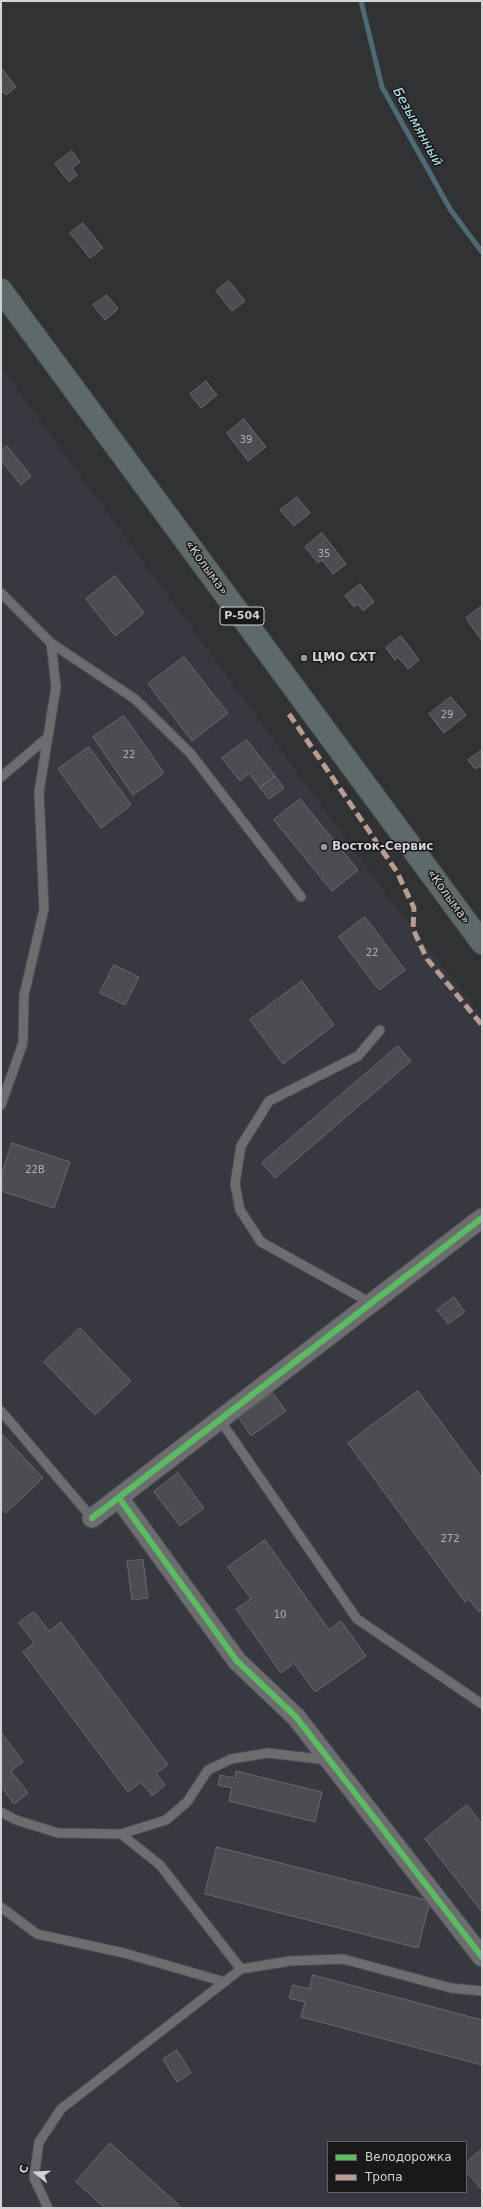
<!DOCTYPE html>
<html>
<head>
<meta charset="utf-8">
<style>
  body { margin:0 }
  #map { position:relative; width:483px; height:2209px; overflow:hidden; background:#313233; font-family:"DejaVu Sans",sans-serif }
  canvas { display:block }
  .frame { position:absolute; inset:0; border:2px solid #d1d2d4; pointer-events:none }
  .legend { position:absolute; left:327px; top:2141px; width:140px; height:52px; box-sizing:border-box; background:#19191a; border:1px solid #636364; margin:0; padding:5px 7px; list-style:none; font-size:12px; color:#d1d2d4 }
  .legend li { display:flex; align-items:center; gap:8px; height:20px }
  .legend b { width:20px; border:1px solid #636364 }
  .north { position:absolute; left:16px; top:2153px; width:40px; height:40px; -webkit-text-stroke:3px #19191a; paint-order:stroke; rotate:287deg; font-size:11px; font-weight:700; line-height:16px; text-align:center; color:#d1d2d4 }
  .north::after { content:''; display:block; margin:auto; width:14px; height:18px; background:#d1d2d4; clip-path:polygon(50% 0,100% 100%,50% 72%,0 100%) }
</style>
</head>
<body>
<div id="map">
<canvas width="483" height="2209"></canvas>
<div class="frame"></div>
<ul class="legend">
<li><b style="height:5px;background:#5cba63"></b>Велодорожка</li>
<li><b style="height:5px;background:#b99d93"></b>Тропа</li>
</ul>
<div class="north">С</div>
</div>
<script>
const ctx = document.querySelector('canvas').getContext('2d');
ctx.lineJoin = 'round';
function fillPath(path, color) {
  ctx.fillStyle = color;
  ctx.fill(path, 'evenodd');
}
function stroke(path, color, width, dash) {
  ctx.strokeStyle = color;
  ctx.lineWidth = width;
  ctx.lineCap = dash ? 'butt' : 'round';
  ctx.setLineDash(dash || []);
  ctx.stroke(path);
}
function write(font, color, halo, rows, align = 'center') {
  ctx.font = font + ' "DejaVu Sans",sans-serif';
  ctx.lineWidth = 3;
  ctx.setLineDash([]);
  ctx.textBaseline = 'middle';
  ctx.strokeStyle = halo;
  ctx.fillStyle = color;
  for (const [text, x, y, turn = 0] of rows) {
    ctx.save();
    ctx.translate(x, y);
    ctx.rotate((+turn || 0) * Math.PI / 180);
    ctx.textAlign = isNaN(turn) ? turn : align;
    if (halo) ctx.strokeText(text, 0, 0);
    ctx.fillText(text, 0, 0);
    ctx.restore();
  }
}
const built = new Path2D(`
  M1,367L401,914L482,1016V2208H1ZM328,2142H466V2192H328Z`);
const stream = new Path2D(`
  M361,1L382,87L450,209L482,252`);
const building = new Path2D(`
  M2,69L16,87L6,95L1,90Z
  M72,151L80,162L72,168L77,175L69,182L55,164Z
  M83,223L103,248L90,258L70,233Z
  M229,281L245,301L232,311L216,291Z
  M107,295L118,309L105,320L93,305Z
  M206,381L217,395L201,408L190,394Z
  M244,419L266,447L248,461L227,433Z
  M7,446L31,476L21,485L1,460V451Z
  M297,497L310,513L294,526L280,510Z
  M322,533L346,564L333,574L322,560L318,563L305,547Z
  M115,576L144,613L115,636L86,599Z
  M360,584L374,602L363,611L358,604L354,607L345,596Z
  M482,606V641L466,618Z
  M401,636L419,660L408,669L398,657L395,660L386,648Z
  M184,657L228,713L192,741L148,684Z
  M451,697L466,715L444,733L429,714Z
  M124,716L164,773L133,795L93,737Z
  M247,740L275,776L260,788L249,773L240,781L222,758Z
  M89,747L131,805L101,828L58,769Z
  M482,750V769L480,766L475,769L468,760Z
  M275,776L284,788L269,799L260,788Z
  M300,799L358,870L332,891L274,820Z
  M365,917L405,970L379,990L339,937Z
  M114,965L139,977L125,1005L100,993Z
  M302,981L334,1025L283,1064L250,1020Z
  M398,1046L411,1061L275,1178L262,1163Z
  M12,1143L70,1162L54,1208L1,1191V1177Z
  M454,1297L465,1312L448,1324L437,1310Z
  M80,1328L131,1381L95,1415L44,1362Z
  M418,1391L482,1478V1609L479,1612L469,1599L465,1602L348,1443Z
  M273,1393L286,1411L251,1436L235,1412L246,1404L250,1409Z
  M1,1433L43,1478L6,1513L1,1508Z
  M178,1473L204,1508L180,1526L154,1492Z
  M265,1540L329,1630L341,1621L366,1656L315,1692L294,1663L281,1673L236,1609L251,1599L228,1567Z
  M143,1560L148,1598L132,1600L127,1561Z
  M34,1612L49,1631L61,1622L168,1765L156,1773L165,1785L152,1796L141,1782L128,1792L23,1652L34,1643L19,1623Z
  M1,1732L23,1762L11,1771L28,1793L14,1804L1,1786Z
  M236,1771L322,1792L315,1822L229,1801L232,1788L218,1785L220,1775L235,1778Z
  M467,1805L482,1824V1912L425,1839Z
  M217,1847L430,1901L418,1948L205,1894Z
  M313,1975L482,2020V2065L301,2017L305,2002L289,1998L293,1985L309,1989Z
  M177,2050L191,2073L177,2082L163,2059Z
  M110,2143L182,2208H105L76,2182Z
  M482,2149V2190L466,2171V2163Z`);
const lane = new Path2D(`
  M1,593L51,643L56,687L39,792L44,909L24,995L23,1043L1,1105
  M51,643L135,699L191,754L301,897
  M1,777L48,737
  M371,1303L261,1242L240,1210L235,1184L241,1146L269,1101L358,1056L380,1030
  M1,1411L92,1518
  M220,1420L357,1619L482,1704
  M1,1812L16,1820L58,1833L121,1834L166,1820L187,1802L208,1770L231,1759L268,1753L328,1760
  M121,1834L160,1865L241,1969
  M1,1907L37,1934L124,1953L225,1982
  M48,2208L34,2178L39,2142L61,2109L241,1969L290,1961L343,1959L451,1988L482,1991`);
const street = new Path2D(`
  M119,1498L237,1661L296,1717L482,1957
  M92,1518L482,1218`);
const highway = new Path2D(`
  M1,290L482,943`);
const quiet = new Path2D(`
  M289,714L397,872L414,908L413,929L427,959L482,1025`);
const cycleway = new Path2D(`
  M119,1498L237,1661L296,1717L482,1957
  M92,1518L482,1218`);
const markers = [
  [304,658,4,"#999a9c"],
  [324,847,4,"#999a9c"]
];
const numberNames = [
  ["39",246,440],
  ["35",324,554],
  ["29",447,715],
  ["22",129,755],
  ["22",372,953],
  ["22В",35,1170],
  ["272",450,1539],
  ["10",280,1615]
];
const shields = [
  [242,616,44]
];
const shieldNames = [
  ["Р-504",242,616]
];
const streetNames = [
  ["«Колыма»",206,568,54],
  ["«Колыма»",448,897,54]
];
const poiNames = [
  ["ЦМО СХТ",312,658],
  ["Восток-Сервис",332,847]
];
const waterNames = [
  ["Безымянный",417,127,61]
];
fillPath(built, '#373840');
stroke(stream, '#4e6b75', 5);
fillPath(building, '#4f4c51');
stroke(building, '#69686a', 1);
stroke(lane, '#4e4f50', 11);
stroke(street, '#4e4f50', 21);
stroke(highway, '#4e4f50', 24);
stroke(lane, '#6c6d6e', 9);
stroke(street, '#6c6d6e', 19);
stroke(highway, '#5e6969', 22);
stroke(quiet, '#b99d93', 5, [10, 5]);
stroke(cycleway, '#5cba63', 6);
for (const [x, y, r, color] of markers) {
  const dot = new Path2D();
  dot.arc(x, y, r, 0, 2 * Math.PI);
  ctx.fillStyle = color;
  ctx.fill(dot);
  stroke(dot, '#19191a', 1.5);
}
write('10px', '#b0b0b3', null, numberNames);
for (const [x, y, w] of shields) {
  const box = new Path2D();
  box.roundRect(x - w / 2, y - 9, w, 18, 3);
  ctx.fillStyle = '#19191a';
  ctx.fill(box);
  stroke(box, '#d1d2d4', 1);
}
write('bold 11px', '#d1d2d4', null, shieldNames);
write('12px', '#d1d2d4', '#19191a', streetNames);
write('bold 12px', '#d1d2d4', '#19191a', poiNames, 'left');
write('italic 13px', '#b9ecfc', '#19191a', waterNames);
</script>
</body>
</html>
